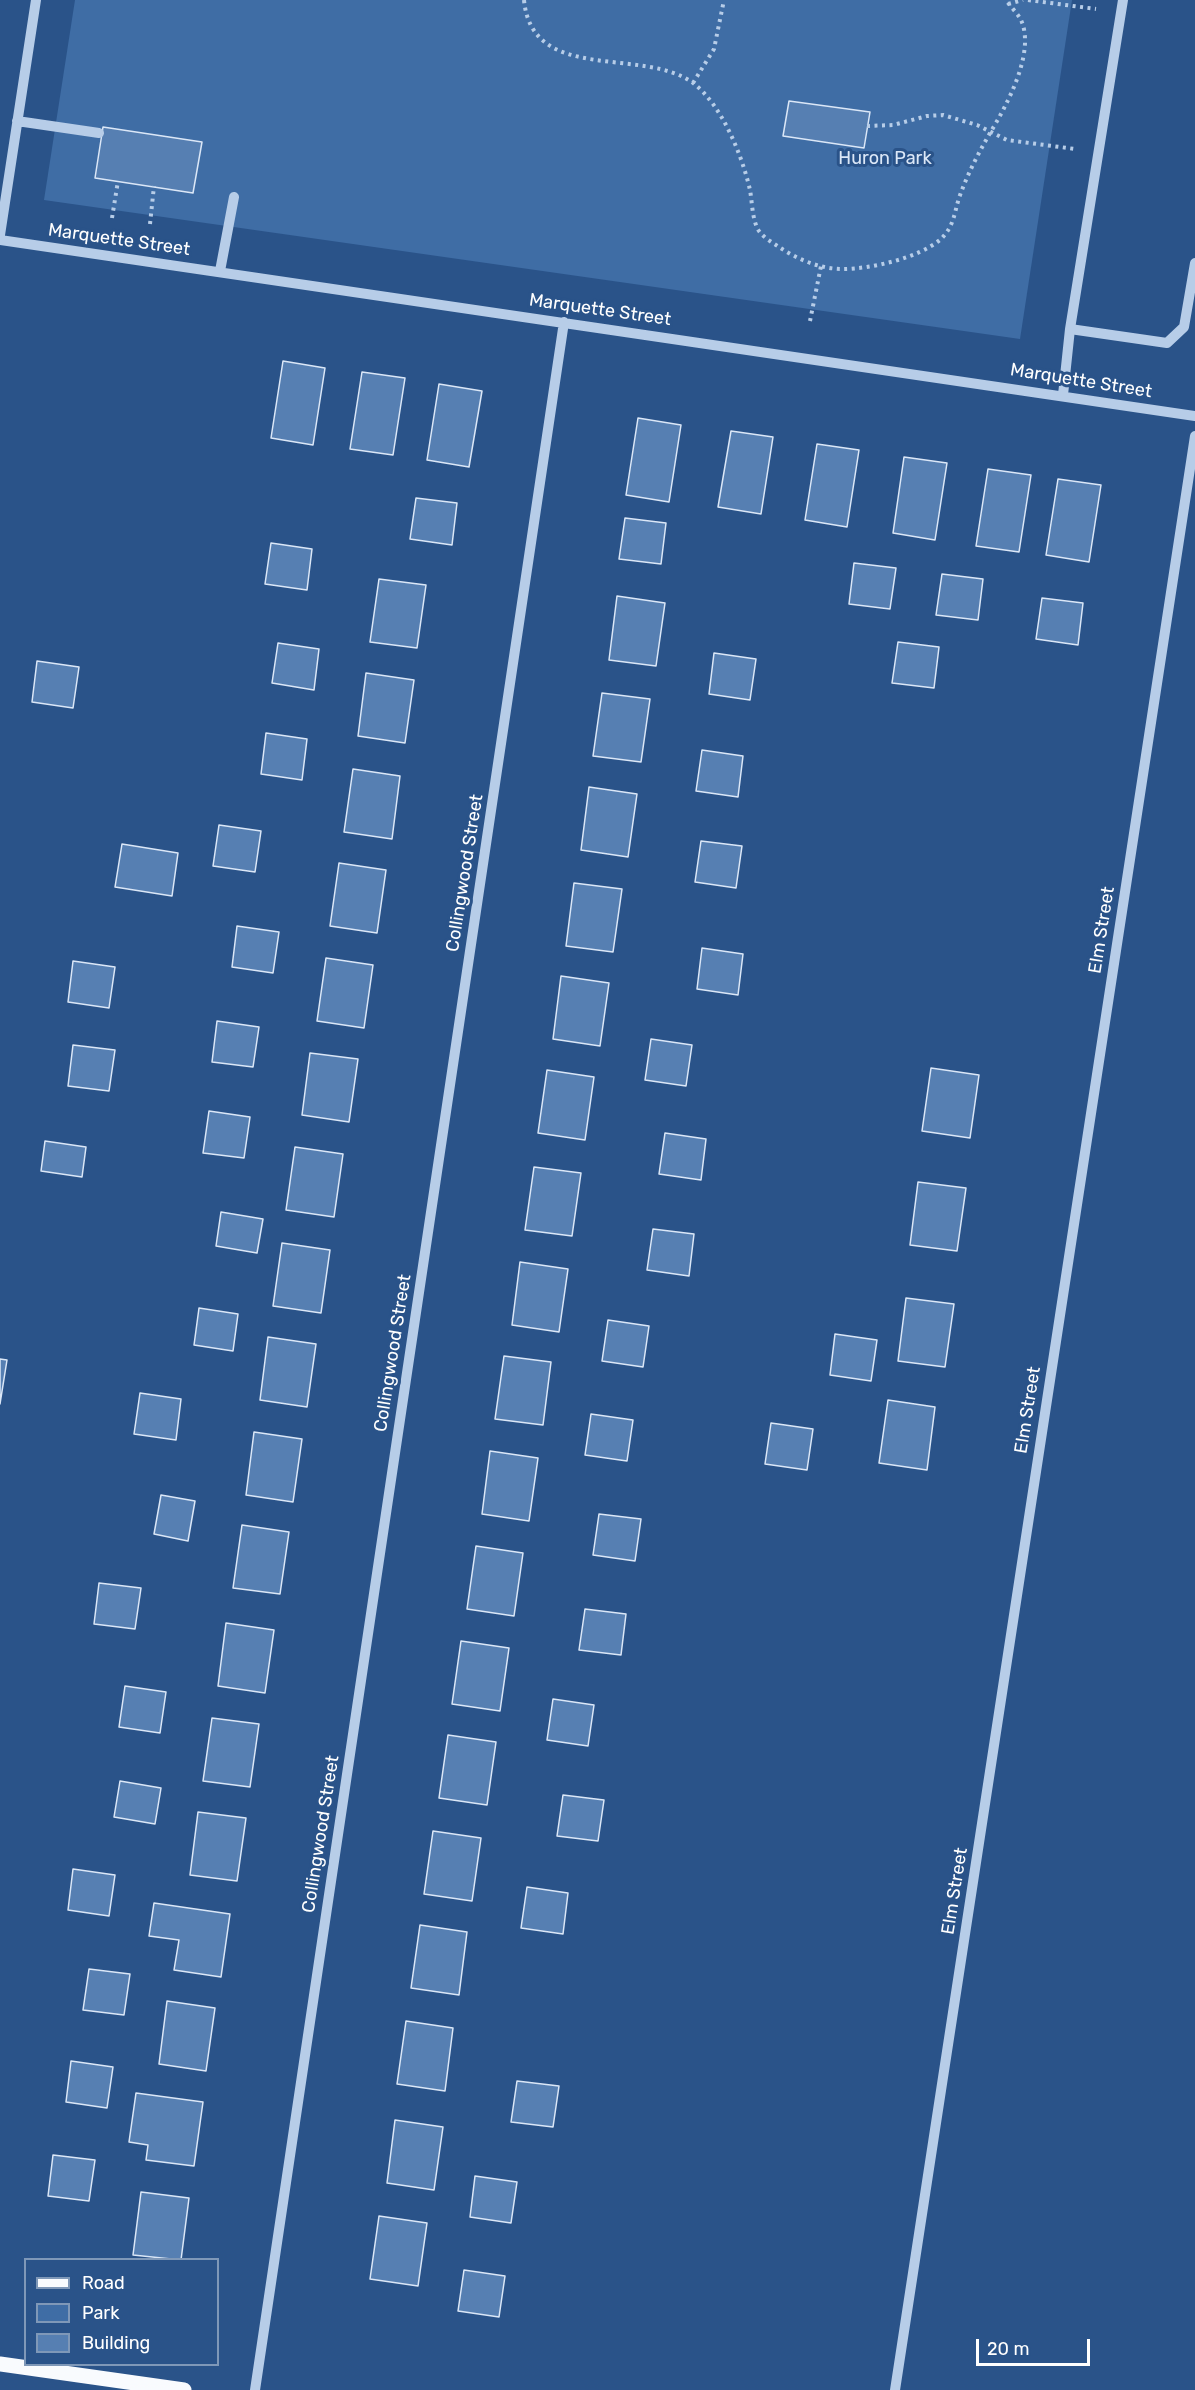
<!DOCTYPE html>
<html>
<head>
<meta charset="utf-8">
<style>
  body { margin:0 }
  #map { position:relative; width:1195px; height:2390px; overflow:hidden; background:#2a5389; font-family:Rubik,sans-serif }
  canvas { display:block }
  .legend { position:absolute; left:24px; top:2258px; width:195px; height:108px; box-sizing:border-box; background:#2a5389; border:2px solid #7f98b8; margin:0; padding:8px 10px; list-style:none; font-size:18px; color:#fff }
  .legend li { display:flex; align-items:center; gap:12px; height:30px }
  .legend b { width:30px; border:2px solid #7f98b8 }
  .scale { position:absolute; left:976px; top:2339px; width:114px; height:27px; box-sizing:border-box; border:3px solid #fff; border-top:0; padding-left:8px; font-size:18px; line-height:21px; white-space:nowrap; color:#fff; -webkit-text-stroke:4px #2a5389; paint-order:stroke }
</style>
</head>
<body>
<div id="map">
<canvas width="1195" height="2390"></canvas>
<ul class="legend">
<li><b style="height:8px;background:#f9fbfe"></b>Road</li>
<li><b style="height:16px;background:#3f6da5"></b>Park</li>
<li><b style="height:16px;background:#567fb2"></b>Building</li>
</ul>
<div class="scale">20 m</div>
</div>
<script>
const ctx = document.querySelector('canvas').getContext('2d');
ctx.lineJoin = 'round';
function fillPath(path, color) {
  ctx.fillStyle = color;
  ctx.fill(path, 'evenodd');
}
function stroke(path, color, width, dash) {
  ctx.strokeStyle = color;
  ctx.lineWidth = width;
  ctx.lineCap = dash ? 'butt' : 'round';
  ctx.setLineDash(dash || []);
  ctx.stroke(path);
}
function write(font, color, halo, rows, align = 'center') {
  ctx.font = font + ' Rubik,sans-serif';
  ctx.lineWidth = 6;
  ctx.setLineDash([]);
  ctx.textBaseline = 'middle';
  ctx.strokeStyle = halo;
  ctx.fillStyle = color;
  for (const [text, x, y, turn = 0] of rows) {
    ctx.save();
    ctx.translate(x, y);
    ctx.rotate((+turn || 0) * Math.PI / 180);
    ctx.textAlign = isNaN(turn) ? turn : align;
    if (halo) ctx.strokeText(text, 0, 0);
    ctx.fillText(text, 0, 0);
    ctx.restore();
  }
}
const green = new Path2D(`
  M75,0H1072L1020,339L44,200Z`);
const building = new Path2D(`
  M789,101L870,112L864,148L783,136Z
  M103,127L202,142L193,193L95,178Z
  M283,361L325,368L313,445L271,438Z
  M362,372L405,378L393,455L350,449Z
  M439,384L482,391L469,467L427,460Z
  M638,418L681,425L669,502L626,495Z
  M731,431L773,437L761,514L718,507Z
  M817,444L859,450L847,527L805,520Z
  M904,457L947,463L935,540L893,533Z
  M988,469L1031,475L1019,552L976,546Z
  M1058,479L1101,485L1089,562L1046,555Z
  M416,498L457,503L452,545L410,539Z
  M625,518L666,523L661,564L619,559Z
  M271,543L312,549L307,590L265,584Z
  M854,563L896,568L890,609L849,604Z
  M942,574L983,579L978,620L936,615Z
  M379,579L426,585L417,648L370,642Z
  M617,596L665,603L656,666L609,660Z
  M1042,598L1083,603L1078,645L1036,639Z
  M898,642L939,647L934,688L892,683Z
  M278,643L319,649L314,690L272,683Z
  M714,653L756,659L750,700L709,694Z
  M37,661L79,667L73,708L32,702Z
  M366,673L414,680L405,743L358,736Z
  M602,693L650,699L641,762L593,756Z
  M266,733L307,739L302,780L261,774Z
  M702,750L743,756L738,797L696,791Z
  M353,769L400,776L392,839L344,832Z
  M589,787L637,794L628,857L581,850Z
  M219,825L261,831L255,872L213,866Z
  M701,841L742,846L736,888L695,882Z
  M122,844L178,853L172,896L115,887Z
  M339,863L386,870L377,933L330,926Z
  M574,883L622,889L613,952L566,946Z
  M237,926L279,932L273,973L232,967Z
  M702,948L743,954L738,995L697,989Z
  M326,958L373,965L364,1028L317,1021Z
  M73,961L115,967L109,1008L68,1002Z
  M561,976L609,983L600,1046L553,1039Z
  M217,1021L259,1027L253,1067L212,1062Z
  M651,1039L692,1045L686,1086L645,1080Z
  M73,1045L115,1050L109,1091L68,1086Z
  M310,1053L358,1059L349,1122L302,1115Z
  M931,1068L979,1075L970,1138L922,1131Z
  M547,1070L594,1077L585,1140L538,1133Z
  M209,1111L250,1117L244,1158L203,1153Z
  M665,1133L706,1139L701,1180L659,1174Z
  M45,1141L86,1147L82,1177L41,1171Z
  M295,1147L343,1154L334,1217L286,1210Z
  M534,1167L581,1173L572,1236L525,1230Z
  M918,1182L966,1188L957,1251L910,1245Z
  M221,1212L263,1219L257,1253L216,1246Z
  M653,1229L694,1234L689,1276L647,1270Z
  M282,1243L330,1250L321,1313L273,1306Z
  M520,1262L568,1269L559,1332L512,1325Z
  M906,1298L954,1304L945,1367L898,1361Z
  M199,1308L238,1314L233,1351L194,1345Z
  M608,1320L649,1326L643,1367L602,1361Z
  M835,1334L877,1340L871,1381L830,1375Z
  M268,1337L316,1344L307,1407L260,1400Z
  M504,1356L551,1362L543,1425L495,1419Z
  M0,1359L7,1360L0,1404Z
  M140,1393L181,1399L176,1440L134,1434Z
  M888,1400L935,1407L927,1470L879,1463Z
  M591,1414L633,1420L627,1461L585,1455Z
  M771,1423L813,1429L807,1470L765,1464Z
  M254,1432L302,1439L293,1502L246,1495Z
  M490,1451L538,1458L529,1521L482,1514Z
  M161,1495L195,1501L188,1541L154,1534Z
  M599,1514L641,1519L635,1561L593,1555Z
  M242,1525L289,1532L280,1594L233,1588Z
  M476,1546L523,1553L514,1616L467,1609Z
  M99,1583L141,1588L135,1629L94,1624Z
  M585,1609L626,1614L621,1655L579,1650Z
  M226,1623L274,1630L265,1693L218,1686Z
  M461,1641L509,1648L500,1711L452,1704Z
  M125,1686L166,1692L160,1733L119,1727Z
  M553,1699L594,1705L588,1746L547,1740Z
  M212,1718L259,1724L250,1787L203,1781Z
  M448,1735L496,1742L487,1805L439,1798Z
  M120,1781L161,1788L155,1824L114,1817Z
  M563,1795L604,1800L598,1841L557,1836Z
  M198,1812L246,1818L237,1881L190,1875Z
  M433,1831L481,1838L472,1901L424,1894Z
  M73,1869L115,1875L109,1916L68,1910Z
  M527,1887L568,1893L563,1934L521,1928Z
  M154,1903L230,1914L221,1977L174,1970L179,1940L149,1936Z
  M420,1925L467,1932L459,1995L411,1988Z
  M89,1969L130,1974L124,2015L83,2010Z
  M167,2001L215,2008L206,2071L159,2064Z
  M406,2021L453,2028L445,2091L397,2084Z
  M71,2061L113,2067L107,2108L66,2102Z
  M517,2081L559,2086L553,2127L511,2122Z
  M136,2093L203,2102L194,2166L146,2160L148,2145L129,2142Z
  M395,2120L443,2127L434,2190L387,2183Z
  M53,2155L95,2160L89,2201L48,2196Z
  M475,2176L517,2182L511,2223L470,2217Z
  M141,2192L189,2198L181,2260L133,2255Z
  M379,2216L427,2223L418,2286L370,2279Z
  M464,2270L505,2276L499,2317L458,2311Z`);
const path = new Path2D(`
  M524,0C532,85 643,46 693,83C722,105 742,155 750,190C752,201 752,214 756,225C759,235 770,241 779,247C797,259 820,269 842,269C871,269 919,258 941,239C954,226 954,214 959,198C967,175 978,154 990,133C1007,105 1037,50 1020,18C1016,12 1010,6 1006,0
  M1028,0L1096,9
  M1008,4L1023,0
  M693,83L714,49L724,0
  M867,126L893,125L927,116L943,115L977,125L1007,140L1075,149
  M112,218L118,181
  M150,224L154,186
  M810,321L821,266`);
const minor = new Path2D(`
  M17,121L99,133
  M0,235L36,0
  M0,240L1195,416
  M220,271L234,197
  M1070,329L1167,343L1184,327L1195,263
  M1063,395L1070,329L1123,0
  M255,2390L564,322
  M895,2390L1195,436`);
const major = new Path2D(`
  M0,2364L184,2390`);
const parkNames = [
  ["Huron Park",885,159]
];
const streetNames = [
  ["Marquette Street",119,240,8],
  ["Marquette Street",600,310,8],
  ["Marquette Street",1081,381,9],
  ["Collingwood Street",465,873,-81],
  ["Elm Street",1102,930,-81],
  ["Collingwood Street",393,1353,-81],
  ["Elm Street",1028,1410,-81],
  ["Collingwood Street",321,1834,-81],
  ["Elm Street",955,1891,-81]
];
fillPath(green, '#3f6da5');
fillPath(building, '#567fb2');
stroke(building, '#dbe7f7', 1.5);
stroke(path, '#b7cde8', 4, [3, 4.5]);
stroke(minor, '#b7cde8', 10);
stroke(major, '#f9fbfe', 15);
write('18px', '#dbe7f7', '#2a5389', parkNames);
write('18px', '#fff', '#2a5389', streetNames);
</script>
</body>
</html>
